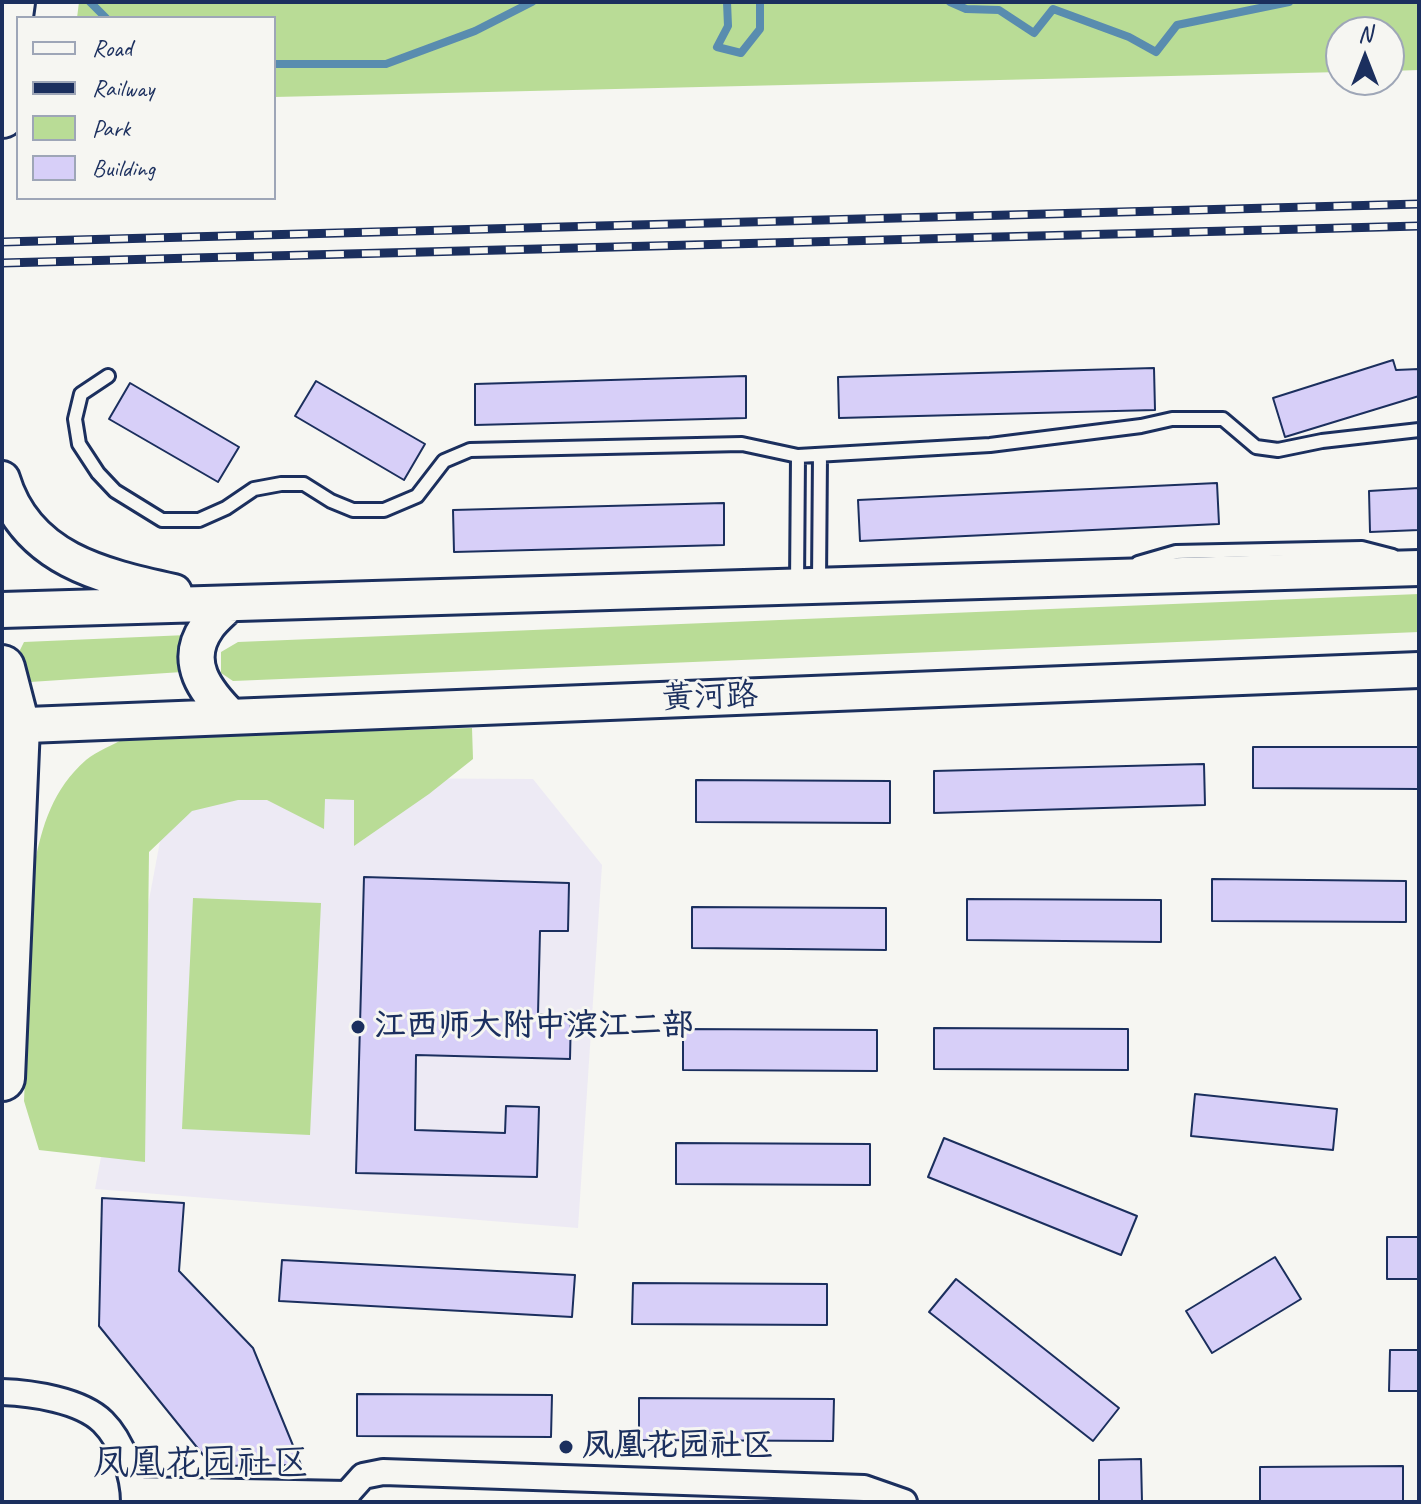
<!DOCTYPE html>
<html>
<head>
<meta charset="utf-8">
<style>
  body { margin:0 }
  #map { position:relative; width:1421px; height:1504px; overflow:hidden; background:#f6f6f2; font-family:Caveat,sans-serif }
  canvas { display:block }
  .frame { position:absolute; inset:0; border:4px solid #1b2f5e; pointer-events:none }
  .legend { position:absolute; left:16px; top:16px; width:260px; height:184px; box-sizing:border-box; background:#f6f6f2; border:2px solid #9ea6b7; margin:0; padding:10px 14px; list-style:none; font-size:24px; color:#1b2f5e }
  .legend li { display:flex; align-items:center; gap:16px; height:40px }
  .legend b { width:40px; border:2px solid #9ea6b7 }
  .north { position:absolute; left:1325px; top:16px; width:80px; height:80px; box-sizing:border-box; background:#f6f6f2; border:2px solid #9ea6b7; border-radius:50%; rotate:0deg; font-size:22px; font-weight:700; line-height:32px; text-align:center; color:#1b2f5e }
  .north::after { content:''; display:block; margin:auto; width:28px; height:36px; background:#1b2f5e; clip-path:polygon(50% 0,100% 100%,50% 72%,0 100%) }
</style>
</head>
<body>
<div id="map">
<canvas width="1421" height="1504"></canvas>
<div class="frame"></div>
<ul class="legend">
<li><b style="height:10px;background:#f6f6f2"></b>Road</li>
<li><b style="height:10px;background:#1b2f5e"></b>Railway</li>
<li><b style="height:22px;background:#b9dc96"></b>Park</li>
<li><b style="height:22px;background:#d7cff8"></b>Building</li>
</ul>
<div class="north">N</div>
</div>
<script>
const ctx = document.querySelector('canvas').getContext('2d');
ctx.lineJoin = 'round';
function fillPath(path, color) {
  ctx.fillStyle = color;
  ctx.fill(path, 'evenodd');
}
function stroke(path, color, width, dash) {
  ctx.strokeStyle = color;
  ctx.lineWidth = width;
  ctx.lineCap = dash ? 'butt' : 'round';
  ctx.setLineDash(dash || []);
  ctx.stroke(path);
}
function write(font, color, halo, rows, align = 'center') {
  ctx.font = font + ' Caveat,"LXGW WenKai TC",sans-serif';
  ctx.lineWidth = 6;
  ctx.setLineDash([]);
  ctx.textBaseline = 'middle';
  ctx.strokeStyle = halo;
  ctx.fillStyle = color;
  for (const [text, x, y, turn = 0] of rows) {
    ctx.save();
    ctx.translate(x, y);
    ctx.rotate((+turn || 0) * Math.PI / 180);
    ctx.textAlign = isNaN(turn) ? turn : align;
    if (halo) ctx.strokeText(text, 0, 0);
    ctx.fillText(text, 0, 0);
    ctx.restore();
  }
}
const built = new Path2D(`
  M172,777L533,779L602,865L578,1228L95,1189Z`);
const green = new Path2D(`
  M79,2H1419V70L1389,71V32H1341V72L274,97V18H77Z
  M1419,594V632L233,681L221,673V652L238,642Z
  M187,635L182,672L30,682L20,679L18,654L24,642Z
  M472,728L473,759L429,794L354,846V800L325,799L324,829L267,800H238L192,811L149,852L145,1162L39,1150L24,1101L34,867C42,825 53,789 86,760C97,751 113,745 125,738Z
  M193,898L321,903L310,1135L182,1129Z`);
const stream = new Path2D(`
  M90,2L106,18
  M727,2L728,26L717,47L741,53L760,29V2
  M950,2L966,9L999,10L1034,33L1053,9L1129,37L1156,52L1177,25L1289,2
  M274,64H386L475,31L532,2`);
const building = new Path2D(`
  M1393,360L1396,370L1419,369V396L1285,437L1273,398Z
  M1154,368L1155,410L839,418L838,377Z
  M746,376V418L475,425V384Z
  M316,381L425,444L404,480L295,416Z
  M130,383L239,447L218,482L109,419Z
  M1217,483L1219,524L860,541L858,500Z
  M1419,488V530L1370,532L1369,491Z
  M724,503V545L454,552L453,510Z
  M1253,747H1419V789L1253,788Z
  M1204,764L1205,805L934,813V771Z
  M696,780L890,781V823L696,822Z
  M364,877L569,883L568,931H540L538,1014H571L570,1059L416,1055L415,1130L505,1133L506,1106L539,1107L537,1177L356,1173Z
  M1212,879L1406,881V922L1212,921Z
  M967,899L1161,900V942L967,940Z
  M692,907L886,908V950L692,948Z
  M934,1028L1128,1029V1070L934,1069Z
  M683,1029L877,1030V1071L683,1070Z
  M1195,1094L1337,1109L1333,1150L1191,1136Z
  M944,1138L1137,1216L1121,1255L928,1177Z
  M676,1143L870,1144V1185L676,1184Z
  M102,1198L184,1203L179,1271L253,1348L301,1465L212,1466L99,1326Z
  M1387,1237H1419V1279H1387Z
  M1275,1257L1301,1299L1212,1353L1186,1311Z
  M282,1260L575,1275L572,1317L279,1301Z
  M956,1279L1119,1408L1093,1441L929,1312Z
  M633,1283L827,1284V1325L632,1324Z
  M1390,1350H1419V1391H1389Z
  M357,1394L552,1395L551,1437L357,1436Z
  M639,1398L834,1399L833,1441L639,1440Z
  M1141,1459L1142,1502H1099V1460Z
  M1403,1466V1502H1260V1467Z`);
const lane = new Path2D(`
  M108,376L81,394L75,419L79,444L98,473L115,491L162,520H199L226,508L254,489L281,484H304L331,501L353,510H384L417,496L444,461L470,450L742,444L798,456L990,445L1141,426L1172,419H1223L1256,447L1278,450L1322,441L1419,430
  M1138,563L1176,552L1362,548L1393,556
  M819,582L820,455
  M797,585L798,456`);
const street = new Path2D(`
  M2,1392C31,1393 81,1400 103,1422C122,1441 134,1476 134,1502
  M134,1490L347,1494
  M346,1502L347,1494L363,1476L383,1472L864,1488L904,1502`);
const secondary = new Path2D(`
  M2,479C26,559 101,576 174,592
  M229,604C222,611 212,619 207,627C182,662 206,692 231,717
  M2,610L1419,568
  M2,726L1419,670`);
const highway = new Path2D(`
  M2,115L3,67L12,2
  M2,668L17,726L2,1078`);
const rail = new Path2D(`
  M2,242L1419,204
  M2,263L1419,226`);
const markers = [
  [358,1027,8,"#1b2f5e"],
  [566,1447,8,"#1b2f5e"]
];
const streetNames = [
  ["黄河路",710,698,-2]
];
const poiNames = [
  ["江西师大附中滨江二部",374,1027],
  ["凤凰花园社区",582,1447]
];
const quarterNames = [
  ["凤凰花园社区",201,1465]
];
fillPath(built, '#edeaf4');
fillPath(green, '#b9dc96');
stroke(stream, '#598caf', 8);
fillPath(building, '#d7cff8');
stroke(building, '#1b2f5e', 2);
stroke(lane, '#1b2f5e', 18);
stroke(street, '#1b2f5e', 30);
stroke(secondary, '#1b2f5e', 40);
stroke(highway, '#1b2f5e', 50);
stroke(lane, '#f6f6f2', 12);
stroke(street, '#f6f6f2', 24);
stroke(secondary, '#f6f6f2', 34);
stroke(highway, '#f6f6f2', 44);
stroke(rail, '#1b2f5e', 9);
stroke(rail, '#f6f6f2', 6, [18]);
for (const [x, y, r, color] of markers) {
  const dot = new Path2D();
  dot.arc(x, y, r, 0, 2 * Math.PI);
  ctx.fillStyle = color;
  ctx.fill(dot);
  stroke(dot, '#f6f6f2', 3);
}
write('32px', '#1b2f5e', '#f6f6f2', streetNames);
write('bold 32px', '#1b2f5e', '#f6f6f2', poiNames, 'left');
write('36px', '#1b2f5e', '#f6f6f2', quarterNames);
</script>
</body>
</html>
